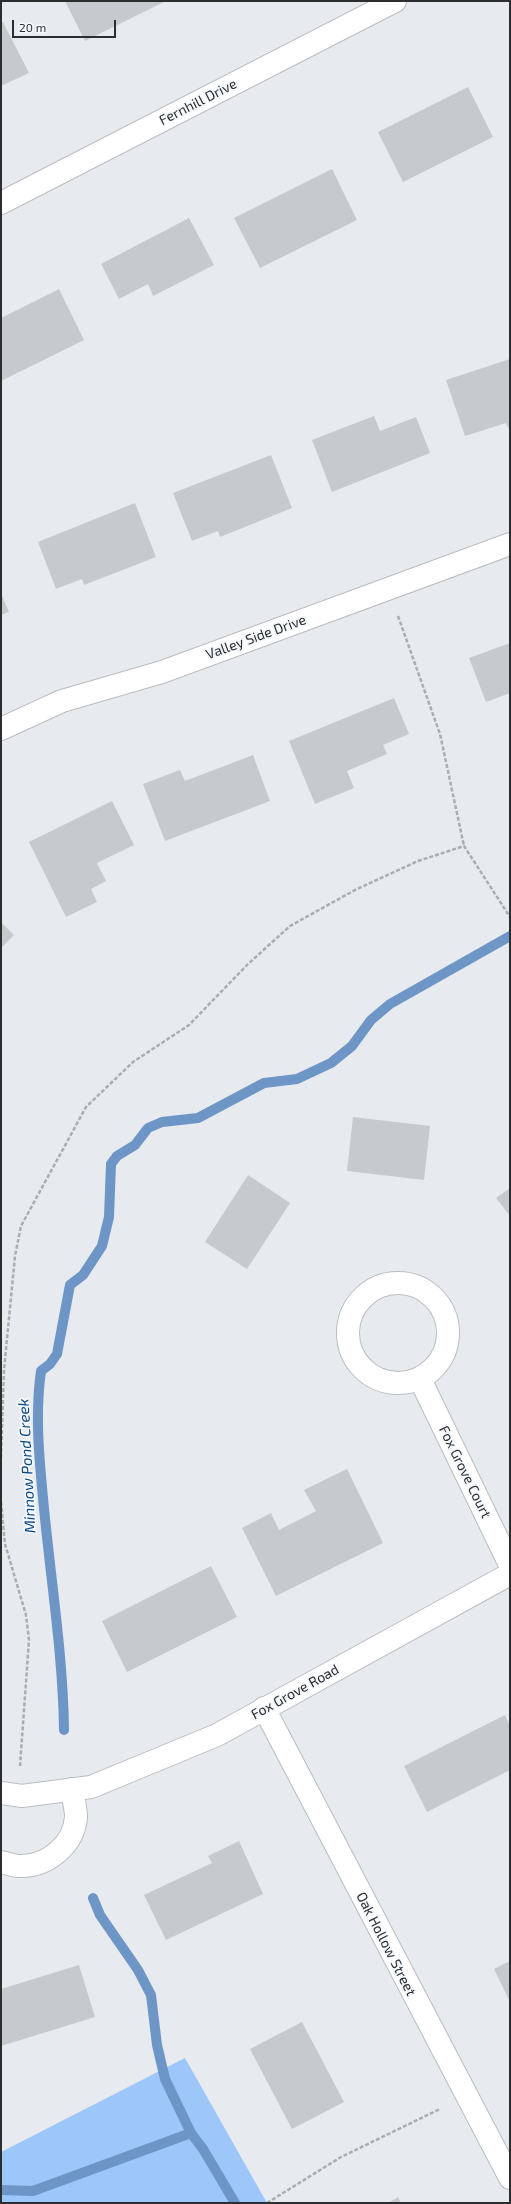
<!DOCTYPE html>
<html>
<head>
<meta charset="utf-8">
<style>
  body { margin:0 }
  #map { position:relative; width:511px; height:2204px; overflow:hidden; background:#e7ebef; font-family:"Exo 2",sans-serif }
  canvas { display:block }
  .frame { position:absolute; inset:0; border:2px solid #2c2d2f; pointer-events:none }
  .scale { position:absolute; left:12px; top:20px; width:104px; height:18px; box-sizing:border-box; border:2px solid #2c2d2f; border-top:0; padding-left:5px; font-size:12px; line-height:14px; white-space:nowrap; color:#2c2d2f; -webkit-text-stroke:3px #f4f8fc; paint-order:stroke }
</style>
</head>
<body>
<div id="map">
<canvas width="511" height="2204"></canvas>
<div class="frame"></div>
<div class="scale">20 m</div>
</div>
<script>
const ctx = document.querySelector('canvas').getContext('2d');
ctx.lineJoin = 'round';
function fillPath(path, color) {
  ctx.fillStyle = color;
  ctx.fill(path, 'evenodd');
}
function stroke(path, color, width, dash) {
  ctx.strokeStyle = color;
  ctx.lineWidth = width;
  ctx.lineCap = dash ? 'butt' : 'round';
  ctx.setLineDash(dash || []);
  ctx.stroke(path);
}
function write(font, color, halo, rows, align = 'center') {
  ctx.font = font + ' "Exo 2",sans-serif';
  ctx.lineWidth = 3.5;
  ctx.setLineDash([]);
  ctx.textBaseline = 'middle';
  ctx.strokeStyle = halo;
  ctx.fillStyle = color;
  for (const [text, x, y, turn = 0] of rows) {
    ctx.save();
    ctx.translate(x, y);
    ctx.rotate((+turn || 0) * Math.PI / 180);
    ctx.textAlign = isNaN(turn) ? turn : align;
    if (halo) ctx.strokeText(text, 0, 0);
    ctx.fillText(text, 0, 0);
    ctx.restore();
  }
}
const green = new Path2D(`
  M185,2058L267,2203H1V2152Z`);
const stream = new Path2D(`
  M64,1730C63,1653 50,1575 43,1498C39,1456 35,1413 41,1371L50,1364L57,1354L70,1285L83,1275L102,1246L109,1217L111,1164L117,1156L135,1145L148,1128L162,1122L198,1118L264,1083L297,1079L331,1063L352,1046L371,1020L390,1004L510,936
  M93,1898L100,1915L138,1970L151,1995L157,2045L165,2079L191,2133L203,2149L235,2203
  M1,2190L33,2191L191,2133`);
const building = new Path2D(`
  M65,1H166L85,41Z
  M3,22L29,73L1,86V23Z
  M468,87L493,137L403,182L378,132Z
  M332,169L357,220L260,268L234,218Z
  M189,218L214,265L153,296L148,284L119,299L101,264Z
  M59,289L84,340L1,381V318Z
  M510,359V427L508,428L506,423L465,436L446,380Z
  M374,416L380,431L416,417L430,453L332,492L312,440Z
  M271,455L292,508L220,537L218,531L192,541L173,493Z
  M135,503L156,557L84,585L82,579L56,589L38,542Z
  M1,593L9,612L1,615Z
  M510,643V693L486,702L469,658Z
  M394,698L409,734L383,745L387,754L347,771L354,788L315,804L289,741Z
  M253,755L270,801L165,841L143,784L180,770L185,781Z
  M112,801L134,845L97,863L106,881L91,889L97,902L66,917L29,842Z
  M1,922L14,935L1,948Z
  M353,1117L430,1126L424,1180L347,1171Z
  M248,1175L290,1203L247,1269L205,1242Z
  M510,1188V1216L496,1198Z
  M347,1469L383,1543L276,1596L242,1528L271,1513L279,1530L316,1511L304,1490Z
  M211,1566L237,1617L127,1672L102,1621Z
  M505,1715L510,1726V1770L427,1812L404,1766Z
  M239,1841L263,1894L166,1940L144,1895L212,1863L208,1856Z
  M510,1961V2002L494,1969Z
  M79,1965L95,2017L1,2046V1989Z
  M302,2022L344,2102L292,2129L250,2049Z
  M398,2197L401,2203H388Z`);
const path = new Path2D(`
  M398,616L440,734L464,846
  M1,1458L4,1370L15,1256L21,1226L86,1107L133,1062L189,1025L248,964L290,926L355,890L418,861L464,846L510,917
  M1,1502L5,1544L26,1615L29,1640L20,1766
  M267,2203L341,2157L440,2109`);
const street = new Path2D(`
  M1,203L395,1
  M1,729L62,701L162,672L510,544
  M348 1333a50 50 0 1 1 100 0a50 50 0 1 1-100 0Z
  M420,1379L510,1565
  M264,1708L510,2178
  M1,1793L22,1796L91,1787L217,1735L510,1574
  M1,1862C7,1863 13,1866 19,1866C47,1867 74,1845 76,1817C76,1808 73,1798 72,1789`);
const streetNames = [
  ["Fernhill Drive",198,102,-27],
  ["Valley Side Drive",256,637,-20],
  ["Fox Grove Court",465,1472,64],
  ["Fox Grove Road",295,1692,-29],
  ["Oak Hollow Street",386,1944,63]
];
const waterNames = [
  ["Minnow Pond Creek",27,1466,-93]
];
fillPath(green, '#9ec7f9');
stroke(stream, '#6d95c5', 10);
fillPath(building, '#c6c9cd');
stroke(street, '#b9bdc1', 24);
stroke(path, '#aaadb0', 2.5, [4, 2]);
stroke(street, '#fff', 22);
write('14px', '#2c2d2f', '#f4f8fc', streetNames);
write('italic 15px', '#09457f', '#f4f8fc', waterNames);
</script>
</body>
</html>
